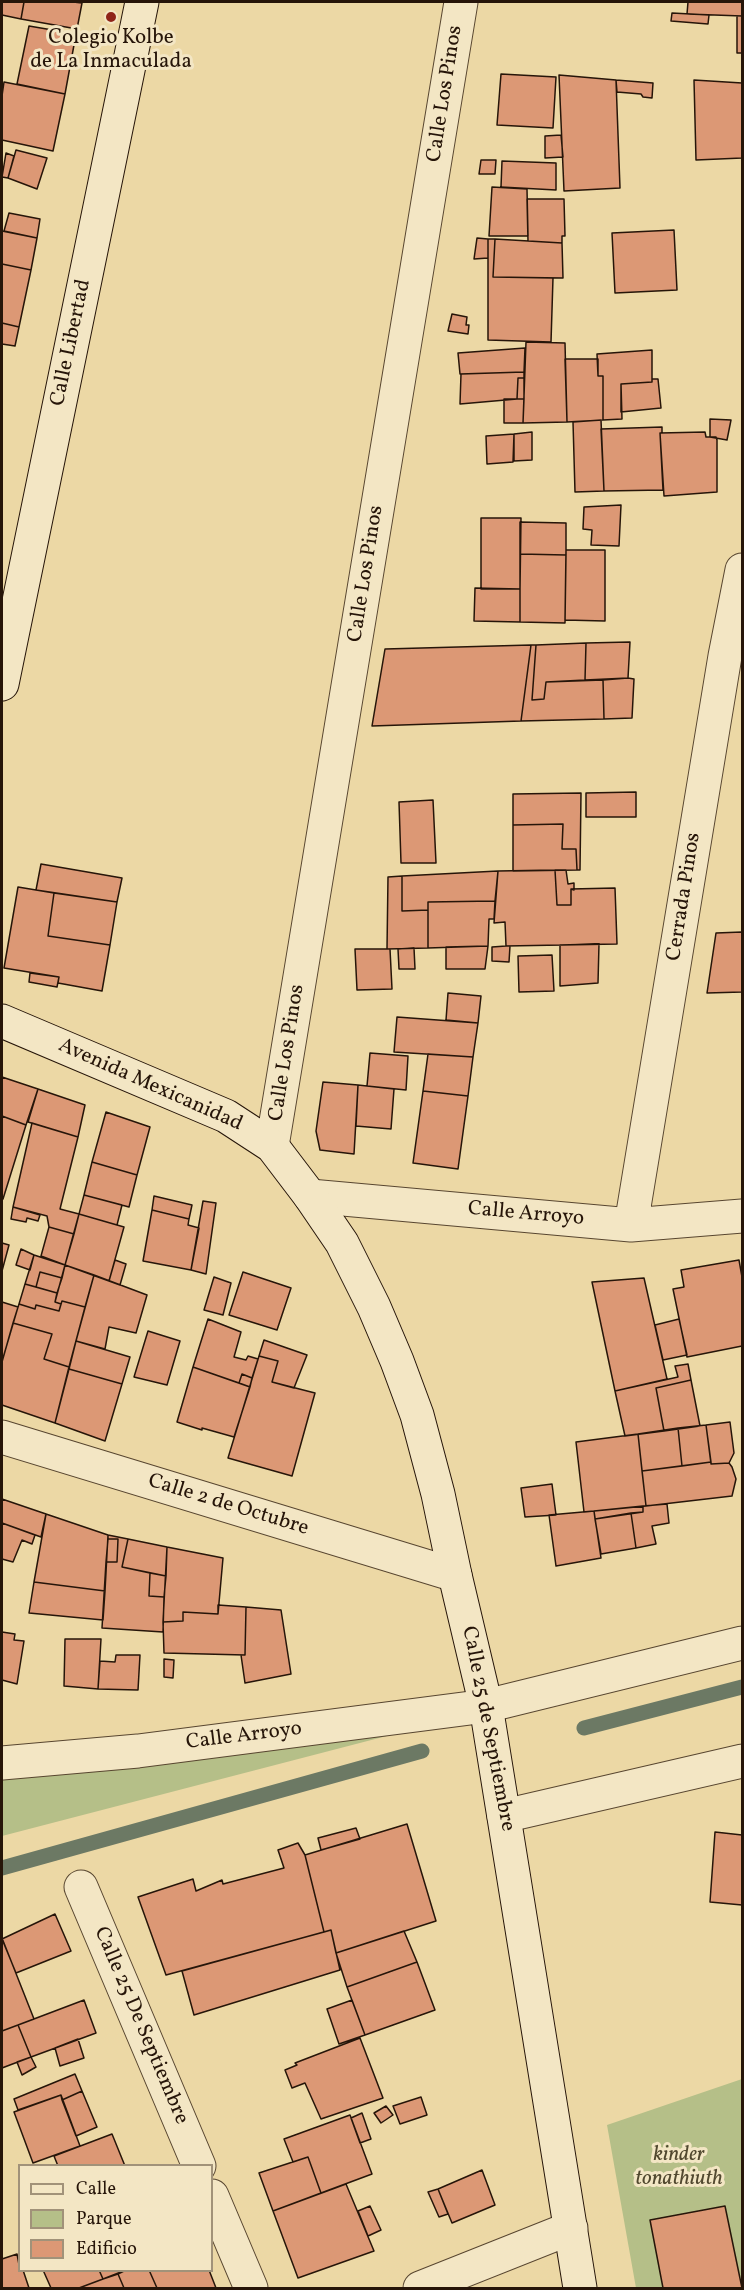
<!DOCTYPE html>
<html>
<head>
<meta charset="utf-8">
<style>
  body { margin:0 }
  #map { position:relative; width:744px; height:2290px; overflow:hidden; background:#ecd8a5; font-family:Vollkorn,serif }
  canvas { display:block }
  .frame { position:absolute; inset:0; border:3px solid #261509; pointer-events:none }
  .legend { position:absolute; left:18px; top:2164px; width:195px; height:108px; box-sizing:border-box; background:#f3e6c4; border:2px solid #a19279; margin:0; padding:8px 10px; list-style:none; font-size:18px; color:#261509 }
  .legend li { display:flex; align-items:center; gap:12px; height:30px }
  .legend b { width:30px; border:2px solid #a19279 }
</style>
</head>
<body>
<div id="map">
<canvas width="744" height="2290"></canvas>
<div class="frame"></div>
<ul class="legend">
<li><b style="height:8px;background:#f3e6c4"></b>Calle</li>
<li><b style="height:16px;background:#b5bf88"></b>Parque</li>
<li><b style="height:16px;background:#dc9875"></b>Edificio</li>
</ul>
</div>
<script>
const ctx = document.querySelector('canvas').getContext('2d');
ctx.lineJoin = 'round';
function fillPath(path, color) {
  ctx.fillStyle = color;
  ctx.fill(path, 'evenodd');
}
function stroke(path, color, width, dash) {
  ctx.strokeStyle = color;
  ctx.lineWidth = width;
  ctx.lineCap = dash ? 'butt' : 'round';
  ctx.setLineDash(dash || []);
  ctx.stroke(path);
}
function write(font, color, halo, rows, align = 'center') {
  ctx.font = font + ' Vollkorn,serif';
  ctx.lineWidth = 6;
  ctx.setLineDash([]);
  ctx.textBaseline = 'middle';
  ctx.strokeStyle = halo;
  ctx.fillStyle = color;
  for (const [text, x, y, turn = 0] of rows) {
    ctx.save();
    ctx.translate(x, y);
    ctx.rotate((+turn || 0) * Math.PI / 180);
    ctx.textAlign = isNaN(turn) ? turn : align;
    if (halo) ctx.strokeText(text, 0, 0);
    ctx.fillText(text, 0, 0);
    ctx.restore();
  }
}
const green = new Path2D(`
  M456,1718L2,1836V1774Z
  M742,2079V2288H636L607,2125Z`);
const stream = new Path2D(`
  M584,1728L742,1687
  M2,1868L422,1751`);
const building = new Path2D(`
  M2,2H24L21,19L2,15Z
  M24,2H73L82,3L77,29L21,19Z
  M688,2H742V16L687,14Z
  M672,13L709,15L708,24L671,21Z
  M737,16H742V53H737Z
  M29,26L76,34L65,94L17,84Z
  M501,74L556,77L553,128L497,125Z
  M559,75L616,80L620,188L564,191Z
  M616,80L653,83L652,98L643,97L641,94L617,92Z
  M694,80L742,83V158L696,160Z
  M4,82L65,94L53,151L2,140V96Z
  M561,135L563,157L545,158V136Z
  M16,150L47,158L37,189L8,178Z
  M6,153L14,156L8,178L2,177Z
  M481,160H496L495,174H479Z
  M502,161L556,163V190L501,187Z
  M492,187L527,189L528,236H489Z
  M527,199H564L565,236H562V243L528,241Z
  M9,213L40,219L37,238L4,231Z
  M674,230L677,290L615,293L612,233Z
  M2,231L37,238L31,270L2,264Z
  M477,238L488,239V258L474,259Z
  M488,239H495L493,277L553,278L551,342L488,340Z
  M495,239L562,243L563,278L493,277Z
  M2,264L31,270L19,327L2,323Z
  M452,314L467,317L466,325H469L468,334L448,331Z
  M2,323L19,327L15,346L2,344Z
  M526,342L565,343L567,422L523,423Z
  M525,348L524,372L460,374L458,353Z
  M652,350V382L621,384L622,419L603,420V376H598L597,354Z
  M565,359H598V376H603V420L567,422Z
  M524,372V378H518L517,399L460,404L461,374Z
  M518,378H524V399H517Z
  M652,379H658L661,408L621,412V384L652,382Z
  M504,399H524L523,423H504Z
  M710,419L731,420L727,440L710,437Z
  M601,420L604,491L575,492L573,422Z
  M662,427V433H660L663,490L604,491L601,429Z
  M532,432V460L514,461V434Z
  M705,432L706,437H716L717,440V492L664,496L660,433Z
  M514,434L513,462L487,464L486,436Z
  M621,505L619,546L591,545L592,530L583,529L584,507Z
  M481,518H521L520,589H481Z
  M520,522L566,523V555L520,554Z
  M566,550H605V621L565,620Z
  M520,554L566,555L565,623L520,622Z
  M475,588L520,589V622L474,621Z
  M630,642L628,678L585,680L586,643Z
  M586,643L585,680L546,682L544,699L532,700L536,645Z
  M531,645H536L532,700L544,699L546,682L603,680L604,719L521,721Z
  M531,645L521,721L372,726L385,649Z
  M628,678L634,679L632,718L604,719L603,680Z
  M636,792V817H586V793Z
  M581,793L580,870H577L576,849H562L563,824L513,825V794Z
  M433,800L436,863H401L399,802Z
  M563,824L562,849H576L577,870L513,871V825Z
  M41,864L122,878L117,902L36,890Z
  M555,870H566L568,884L574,883V890L571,889V905H557Z
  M555,870L557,905H571V889L615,888L617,944L506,946L505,922L494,923L498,871Z
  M498,871L495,901L428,902V910L402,911V876Z
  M402,876V911L428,910V948L387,949L388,877Z
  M18,887L54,893L48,936L110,945L102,991L58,983L59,977L4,968Z
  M54,893L117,902L110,945L48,936Z
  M495,901L494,919H489L488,946L428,948V902Z
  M742,932V992L707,993L716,933Z
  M599,944L598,983L560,986V945Z
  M488,946L485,969H446V947Z
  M506,946H510L509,962L492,961V947Z
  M414,948L415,969H399L398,949Z
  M355,949H390L392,989L357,990Z
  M552,955L554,991L519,992L518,956Z
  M30,973L59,977L57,987L29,982Z
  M448,993L481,996L478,1023L446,1020Z
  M397,1017L478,1023L473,1057L394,1052Z
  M370,1053L408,1056L406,1090L367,1086Z
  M428,1054L473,1057L468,1096L423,1091Z
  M2,1077L38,1089L26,1125L2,1116Z
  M323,1082L358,1085L354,1154L320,1150L316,1131Z
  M358,1085L394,1089L391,1129L356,1126Z
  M38,1089L85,1105L78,1137L28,1122Z
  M423,1091L468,1096L458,1169L413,1163Z
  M106,1112L150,1127L137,1175L92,1162Z
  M2,1116L26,1125L3,1199H2Z
  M32,1123L78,1137L60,1209L79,1214L74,1234L49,1227L47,1216L13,1207Z
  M92,1162L137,1175L129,1207L84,1195Z
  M84,1195L122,1205L117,1225L79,1214Z
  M154,1196L192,1205L189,1219L152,1210Z
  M203,1201L216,1203L206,1274L191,1270Z
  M13,1207L40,1215L38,1221L27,1218L26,1222L11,1219Z
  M152,1210L189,1219L188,1225L199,1228L191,1270L143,1261Z
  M79,1214L124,1227L109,1281L65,1265Z
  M49,1227L74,1234L65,1265L41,1256Z
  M2,1243L9,1245L2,1271Z
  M21,1249L34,1255L30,1270L16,1265Z
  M34,1255L65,1265L62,1278L40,1272L36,1287L25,1284Z
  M115,1260L126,1264L120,1285L109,1281Z
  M739,1260L742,1277V1346L687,1357L673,1289L684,1287L681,1270Z
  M65,1265L94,1275L85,1307L62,1301L61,1304L55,1302Z
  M40,1272L62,1278L57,1293L36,1287Z
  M243,1272L291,1288L277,1330L229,1315Z
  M94,1275L147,1295L136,1333L109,1327L105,1349L76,1341Z
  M214,1277L231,1283L223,1315L204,1310Z
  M644,1278L667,1379L615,1391L592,1282Z
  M25,1284L57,1293L55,1302L61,1304L59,1311L36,1305L35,1309L19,1304Z
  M62,1301L85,1307L69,1367L44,1359L52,1334L13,1323L19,1304L35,1309L36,1305L59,1311Z
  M2,1302L18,1307L3,1358L2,1357Z
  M208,1319L241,1332L234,1357L246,1360L248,1356L258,1359L252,1378L242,1374L239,1383L193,1367Z
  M679,1319L687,1355L663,1360L655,1325Z
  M13,1323L52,1334L44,1359L69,1367L55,1423L2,1405V1362Z
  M148,1331L180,1341L167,1385L134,1377Z
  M264,1340L307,1355L294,1388L272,1382L278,1361L259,1356Z
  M76,1341L130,1357L122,1384L69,1369Z
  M259,1356L278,1361L272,1382L315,1393L292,1476L228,1458Z
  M688,1364L691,1380L656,1388L664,1431L625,1436L615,1391L678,1377L675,1366Z
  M193,1367L250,1387L234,1437L202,1428V1430L177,1422Z
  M69,1369L122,1384L105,1441L55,1423Z
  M242,1374L252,1378L250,1387L239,1383Z
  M691,1380L700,1426L664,1431L656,1388Z
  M730,1422L734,1453L729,1463L711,1464L706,1425Z
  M706,1425L711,1462L682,1466L678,1428Z
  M678,1428L682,1466L642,1471L638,1434Z
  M638,1434L646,1506L584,1512L576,1442Z
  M711,1462V1464L729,1463L732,1467L736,1479L732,1496L646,1506L642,1471Z
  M552,1484L556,1515L525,1517L521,1488Z
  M2,1499L46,1514L41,1537L2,1523Z
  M667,1504L669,1523L652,1526L656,1544L636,1548L631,1513L643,1512V1506Z
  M643,1506V1512L595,1519L594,1511Z
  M594,1511L601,1558L556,1566L549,1515Z
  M631,1513L636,1548L601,1554L595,1519Z
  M46,1514L108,1535L105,1591L34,1582Z
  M2,1523L35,1535L32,1544L22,1540L13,1562L2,1559Z
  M108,1535L128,1539L122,1567L150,1573L149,1596L164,1597L163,1632L102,1628L106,1562H117L118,1539H108Z
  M108,1539H118L117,1562H106Z
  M128,1539L167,1547L166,1576L122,1567Z
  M167,1547L223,1558L218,1614L183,1612V1621L163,1622Z
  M150,1573L166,1576L164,1597L149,1596Z
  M34,1582L105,1591L103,1620L29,1613Z
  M218,1605L246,1607L245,1655L164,1653L163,1622L183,1621V1612L218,1614Z
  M246,1607L281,1610L291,1674L245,1683L241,1655H245Z
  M2,1632L15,1634L14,1640L24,1641L17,1684L2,1680Z
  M65,1639H101L98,1689L64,1686Z
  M116,1655H140L138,1690L98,1689L100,1661L115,1662Z
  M164,1659L174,1660L173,1678L164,1677Z
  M407,1824L436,1921L336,1953L331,1930L324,1932L305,1855Z
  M356,1828L360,1839L321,1850L318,1838Z
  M715,1832L742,1835V1905L710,1902Z
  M298,1843L305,1855L324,1932L166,1975L138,1897L193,1879L196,1891L222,1880L223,1884L284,1868L278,1850Z
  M55,1914L71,1951L16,1973L2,1939Z
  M331,1930L340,1970L194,2015L182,1971Z
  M404,1931L417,1962L347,1987L336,1953Z
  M2,1938L34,2019L2,2031Z
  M417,1962L435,2010L365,2035L347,1987Z
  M84,2000L96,2033L31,2057L18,2025Z
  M352,2000L365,2035L339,2044L327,2009Z
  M18,2025L31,2057L2,2068V2031Z
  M360,2038L383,2098L321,2119L305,2083L292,2088L285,2070L297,2065L295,2063Z
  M78,2039L84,2058L60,2066L55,2048Z
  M31,2057L36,2067L22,2075L17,2062Z
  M75,2074L82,2091L62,2100L61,2095L18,2110L14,2099Z
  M82,2091L97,2127L76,2136L62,2100Z
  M61,2095L80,2146L33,2163L14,2112Z
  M421,2097L427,2115L400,2124L393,2106Z
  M386,2106L393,2115L381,2123L374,2113Z
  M362,2113L371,2139L360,2143L351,2118Z
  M350,2115L372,2174L321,2193L308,2157L293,2162L284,2139Z
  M112,2134L125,2166H58L54,2156Z
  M308,2157L321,2193L273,2211L259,2173Z
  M482,2170L495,2205L452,2223L438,2189Z
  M346,2184L374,2251L298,2278L273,2211Z
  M438,2189L448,2214L439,2217L428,2192Z
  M370,2206L381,2230L368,2236L358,2211Z
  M725,2206L742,2288H663L650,2220Z
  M17,2254L20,2270H23L29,2288H2V2259Z
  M43,2270H99L103,2279L79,2288H51Z
  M99,2270H126L103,2279Z
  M126,2270H149L157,2288H124L118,2274Z
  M149,2270H209L216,2288H157Z
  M118,2274L124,2288H79L103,2279Z`);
const street = new Path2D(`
  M272,1146L461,2
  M310,1196L631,1225L742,1216
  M631,1225L725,656L742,570
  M2,1437L455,1575
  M2,1763L138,1751L486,1706L742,1643
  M504,1816L742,1761
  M81,1887L199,2166
  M212,2196L251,2288
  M420,2288L571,2228`);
const secondary = new Path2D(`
  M2,684L142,2
  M2,1021L226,1116L272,1146L310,1196L342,1243L374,1307L397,1361L417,1415L438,1494L455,1575L486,1706L580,2288`);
const markers = [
  [111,17,6,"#8f2418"]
];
const poiNames = [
  ["Colegio Kolbe",111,39],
  ["de La Inmaculada",111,63]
];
const streetNames = [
  ["Calle Los Pinos",446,94,-81],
  ["Calle Libertad",72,343,-78],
  ["Calle Los Pinos",367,574,-81],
  ["Cerrada Pinos",685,897,-81],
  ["Calle Los Pinos",288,1053,-81],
  ["Avenida Mexicanidad",150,1086,24],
  ["Calle Arroyo",526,1215,5],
  ["Calle 2 de Octubre",228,1506,17],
  ["Calle 25 de Septiembre",487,1729,79],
  ["Calle Arroyo",244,1737,-7],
  ["Calle 25 De Septiembre",140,2026,67]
];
const parkNames = [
  ["kinder",679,2156],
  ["tonathiuth",679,2180]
];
fillPath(green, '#b5bf88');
stroke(stream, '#6c7964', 15);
fillPath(building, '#dc9875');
stroke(building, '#261509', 1.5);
stroke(street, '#584630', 35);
stroke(secondary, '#261509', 35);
stroke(street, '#f3e6c4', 33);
stroke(secondary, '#f3e6c4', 33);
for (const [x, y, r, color] of markers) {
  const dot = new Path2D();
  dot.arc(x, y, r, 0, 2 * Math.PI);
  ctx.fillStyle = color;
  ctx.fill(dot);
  stroke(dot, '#f3e6c4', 2);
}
write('21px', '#261509', '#f3e6c4', poiNames);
write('21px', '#261509', '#f3e6c4', streetNames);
write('italic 21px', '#51482f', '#f3e6c4', parkNames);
</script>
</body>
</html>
